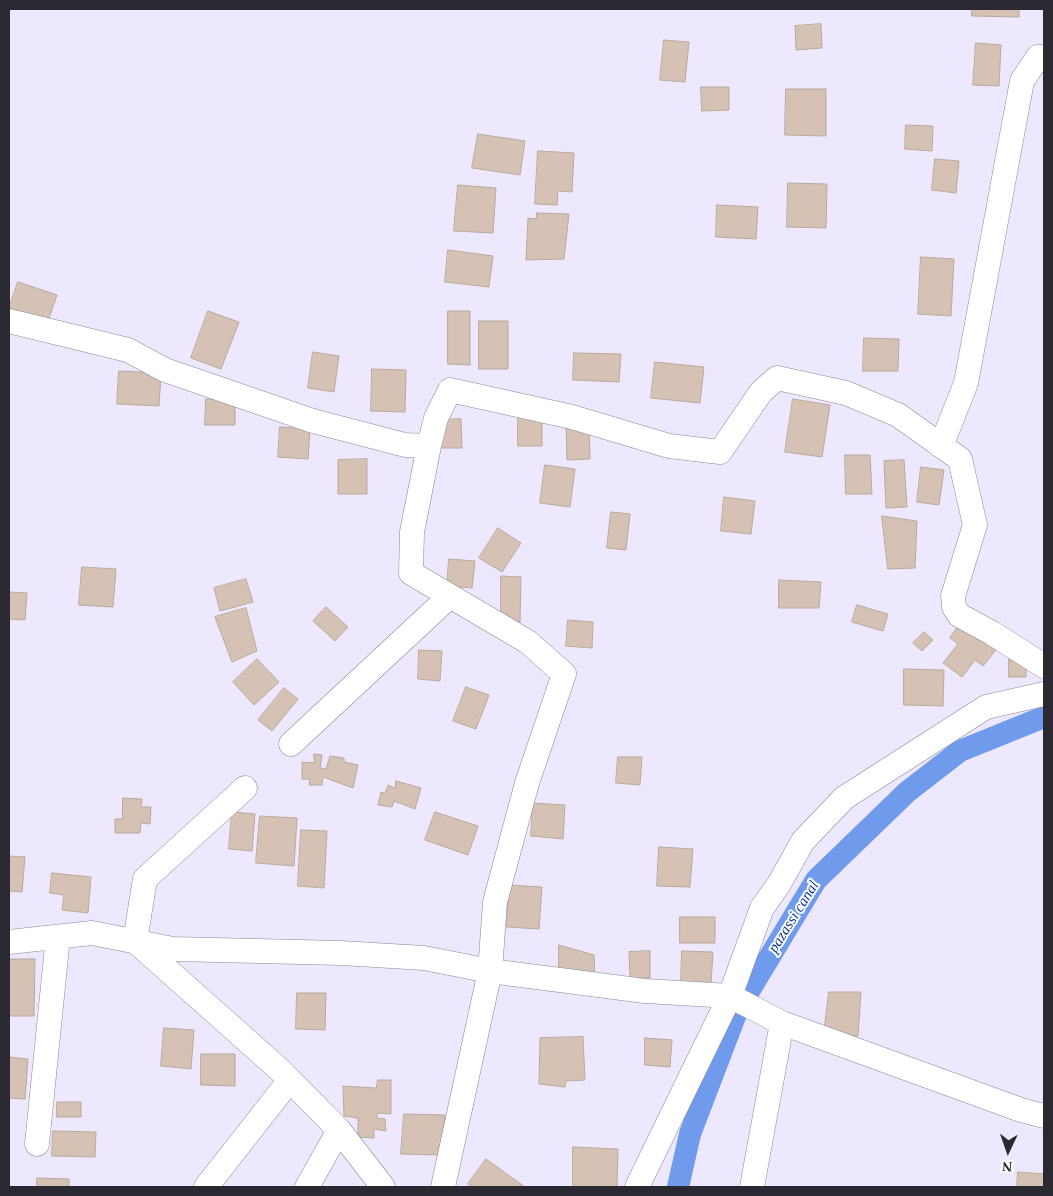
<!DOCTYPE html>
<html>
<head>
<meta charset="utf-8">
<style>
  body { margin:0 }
  #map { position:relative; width:1053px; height:1196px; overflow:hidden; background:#ede8fd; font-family:Georgia,serif }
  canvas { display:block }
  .frame { position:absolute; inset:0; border:10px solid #2a2830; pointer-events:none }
  .north { position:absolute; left:983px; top:1126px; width:50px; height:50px; -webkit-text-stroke:4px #fff; paint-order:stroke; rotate:183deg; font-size:14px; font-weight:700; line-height:20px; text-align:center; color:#2a2830 }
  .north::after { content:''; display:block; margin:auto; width:18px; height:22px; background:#2a2830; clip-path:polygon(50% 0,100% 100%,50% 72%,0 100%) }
</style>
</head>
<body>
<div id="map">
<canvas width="1053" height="1196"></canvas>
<div class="frame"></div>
<div class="north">N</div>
</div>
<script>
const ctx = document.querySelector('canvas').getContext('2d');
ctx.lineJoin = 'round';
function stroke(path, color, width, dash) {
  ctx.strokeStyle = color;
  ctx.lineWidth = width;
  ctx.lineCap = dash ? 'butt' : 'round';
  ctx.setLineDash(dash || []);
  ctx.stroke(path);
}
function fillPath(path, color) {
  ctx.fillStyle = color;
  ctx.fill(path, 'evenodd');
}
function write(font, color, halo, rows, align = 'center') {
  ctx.font = font + ' Georgia,serif';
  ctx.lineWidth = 4;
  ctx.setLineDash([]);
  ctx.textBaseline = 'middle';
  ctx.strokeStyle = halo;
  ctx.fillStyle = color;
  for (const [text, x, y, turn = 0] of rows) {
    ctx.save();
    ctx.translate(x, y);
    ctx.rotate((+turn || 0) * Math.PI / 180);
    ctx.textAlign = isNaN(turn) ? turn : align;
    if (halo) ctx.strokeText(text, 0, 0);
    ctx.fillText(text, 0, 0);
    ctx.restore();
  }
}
const canal = new Path2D(`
  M678,1187L690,1134L737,1011L816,880L907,792L960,751L1044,717`);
const building = new Path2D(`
  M972,9H1019V17L972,16Z
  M821,24L822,48L796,50L795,26Z
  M664,40L689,42L685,82L660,80Z
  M976,43L1001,45L999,86L973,85Z
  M701,87H729V110L702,111Z
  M786,89H826V136L785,135Z
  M906,125L933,126L932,151L905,149Z
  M478,134L525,141L520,175L472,168Z
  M538,151L574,153L572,192L558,191L557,205L535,204Z
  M935,159L959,161L956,193L932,190Z
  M788,183L827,184L826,228L787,227Z
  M458,185L496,188L493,233L454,231Z
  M717,205L758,207L756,239L716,237Z
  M537,213L569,214L564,259L526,260L528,218L536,219Z
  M448,250L493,256L489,287L445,282Z
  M921,257L954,259L951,316L918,314Z
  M18,282L57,295L48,321L9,308Z
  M208,311L239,322L221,369L191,358Z
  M448,311H470V365L448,364Z
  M479,321H508V369H479Z
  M864,338L899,339L898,371H863Z
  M313,352L339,356L334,392L308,388Z
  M574,353L621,354L619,382L573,380Z
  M655,362L704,367L700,403L651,398Z
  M372,369L406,370L405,412L371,411Z
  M119,371L161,373L159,406L117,404Z
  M206,399L235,400V425H205Z
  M793,399L830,405L822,457L785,452Z
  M518,414L542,415V446H518Z
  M461,419L462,448H439L438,420Z
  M589,424L590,459L567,460L566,425Z
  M280,427L310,429L308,459L278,457Z
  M845,455H870L872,494H846Z
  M367,459V494H338V460Z
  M904,460L907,507L886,508L884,461Z
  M545,465L575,469L570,507L540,503Z
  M921,467L944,470L939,505L917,502Z
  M724,497L755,501L751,534L721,531Z
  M611,512L630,514L626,550L607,548Z
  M882,516L917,521L915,568L888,569Z
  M498,528L521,543L502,572L479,558Z
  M449,559L475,561L472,588L447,586Z
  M82,567L116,569L113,607L79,605Z
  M501,576L521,577L520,622H501Z
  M246,579L253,602L220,611L214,588Z
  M779,580L821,582L819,608H779Z
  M9,592L27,593L25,620L9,619Z
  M857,605L888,614L883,631L852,622Z
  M326,607L348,627L335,641L313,621Z
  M246,608L257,651L232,662L215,617Z
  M568,620L593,622L592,648L566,646Z
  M961,623L996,650L983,666L975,660L962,677L943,663L958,644L950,638Z
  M924,632L933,640L922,651L913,643Z
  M419,650L442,651L440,681L418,679Z
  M257,659L279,682L254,705L233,682Z
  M1009,659H1026V677H1009Z
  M904,669L944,670L943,706L904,705Z
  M466,687L489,695L476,729L453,721Z
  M284,688L298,699L272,731L258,720Z
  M314,754L322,755L320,768L326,769L330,756L344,758V762L358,765L353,788L323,777L322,785H309L310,779H302V762L314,763Z
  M618,757H642L640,785L616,783Z
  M396,781L421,788L415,809L394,801L392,807L378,805L381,792L385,793L388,785L395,788Z
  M123,798L142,799L141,807H151L150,824L141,823L140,833H115V819H122Z
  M533,803L565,805L563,839L531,836Z
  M232,812L255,814L252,851L229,849Z
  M435,812L478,826L468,855L425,840Z
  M260,816L297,818L294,866L256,863Z
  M301,830L327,831L324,888L298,886Z
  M659,847L693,849L690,887L657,886Z
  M9,856L25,857L22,892L9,891Z
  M52,873L91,877L88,913L62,910L64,895L50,893Z
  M509,885L542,887L539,929L507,927Z
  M680,917H715V943H680Z
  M559,945L594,955L595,977L559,974Z
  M650,951V978H630L629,952Z
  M682,951L713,952L711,984L681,983Z
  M9,959H35L34,1016H9Z
  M829,992H861L858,1036L824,1034Z
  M297,993H326L325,1030L296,1029Z
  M164,1028L194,1030L191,1069L161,1066Z
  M583,1037L585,1080L566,1081L565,1087L539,1084L540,1038Z
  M645,1038L672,1040L670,1067L645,1065Z
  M201,1054H235V1086L201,1085Z
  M9,1057L28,1059L25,1099L9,1098Z
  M378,1080H391V1114L377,1113V1118L385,1119L386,1131L374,1129V1138L358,1137V1118L344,1116L343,1086L376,1088Z
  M57,1102H81V1117H57Z
  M404,1114L445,1115L440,1155L401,1154Z
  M53,1131L96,1132L95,1157L52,1156Z
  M573,1147L618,1149L617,1187H573Z
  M486,1159L525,1187H473L468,1184Z
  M1018,1172L1044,1174V1187H1017Z
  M37,1178L69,1179V1187H37Z`);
const minor = new Path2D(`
  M9,321L128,350L165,370L313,421L405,445L429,446L436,418L450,390L572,417L669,446L720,452L761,392L777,378L846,393L898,415L960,459L975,525L953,596L954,607L959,615L992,633L1044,666
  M429,446L412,532L411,573L528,642L564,674L527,783L495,902L490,971L443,1187
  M941,446L966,383L1022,81L1038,57H1044
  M291,744L450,596
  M245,788L145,879L135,941L280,1070L339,1130L383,1187
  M9,942L92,933L173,949L341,953L424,958L490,971L645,991L730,996L762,908L779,884L803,841L844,798L986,707L1044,694
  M37,1144L58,937
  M206,1187L290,1080
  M307,1187L339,1130
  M637,1187L730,996L782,1023L1021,1110L1044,1116
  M752,1187L782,1023`);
const waterNames = [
  ["pazassi canal",794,917,-58]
];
stroke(canal, '#709bec', 22);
fillPath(building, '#d5c2b5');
stroke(building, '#baa99b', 1);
stroke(minor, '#8a8598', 25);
stroke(minor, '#fff', 24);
write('italic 15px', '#0a3894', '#fff', waterNames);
</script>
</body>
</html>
